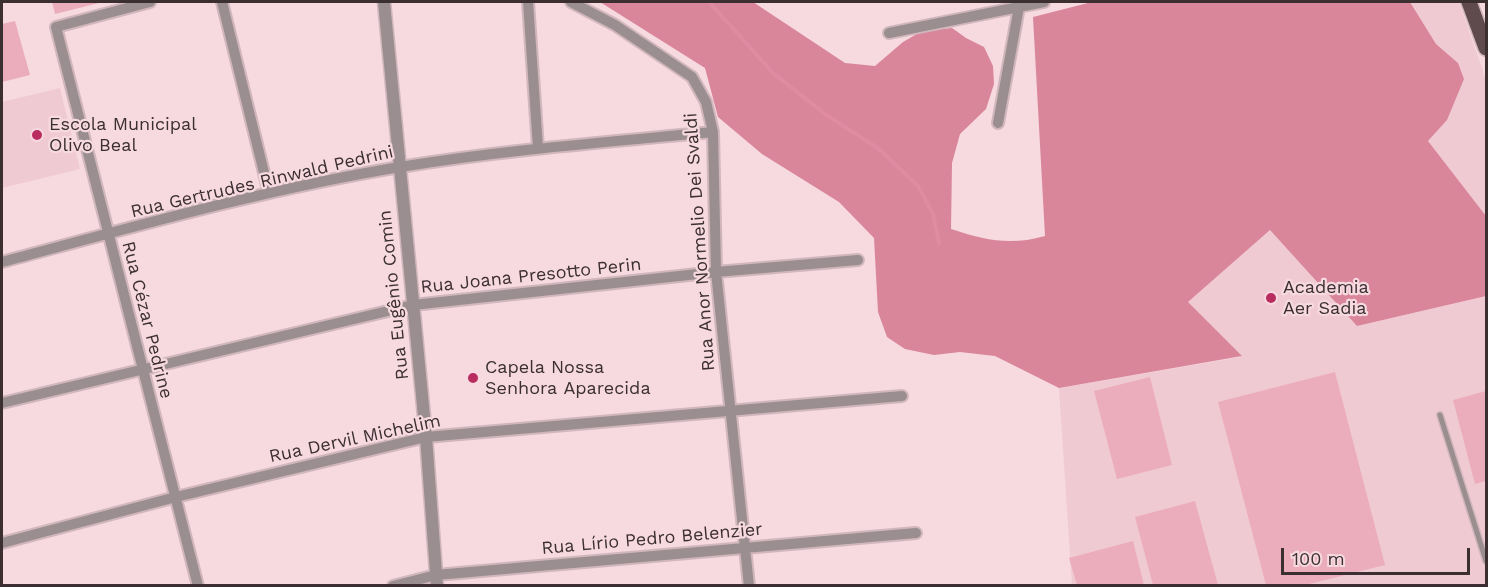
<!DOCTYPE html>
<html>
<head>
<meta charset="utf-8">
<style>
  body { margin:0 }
  #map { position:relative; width:1488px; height:587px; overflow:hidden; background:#f7d9e0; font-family:"Work Sans",sans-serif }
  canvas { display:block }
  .frame { position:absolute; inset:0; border:3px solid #3b2f32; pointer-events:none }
  .scale { position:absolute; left:1281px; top:548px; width:189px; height:27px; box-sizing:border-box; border:3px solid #3b2f32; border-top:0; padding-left:8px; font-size:18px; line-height:21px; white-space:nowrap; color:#3b2f32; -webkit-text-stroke:4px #f7d9e0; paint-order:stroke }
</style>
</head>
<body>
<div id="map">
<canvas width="1488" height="587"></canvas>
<div class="frame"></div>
<div class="scale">100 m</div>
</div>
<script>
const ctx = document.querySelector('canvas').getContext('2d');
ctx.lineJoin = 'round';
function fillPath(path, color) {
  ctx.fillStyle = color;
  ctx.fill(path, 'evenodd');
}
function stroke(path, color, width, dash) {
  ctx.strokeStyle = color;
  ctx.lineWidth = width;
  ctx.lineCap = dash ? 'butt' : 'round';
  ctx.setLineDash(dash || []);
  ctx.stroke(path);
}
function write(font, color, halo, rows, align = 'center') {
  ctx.font = font + ' "Work Sans",sans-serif';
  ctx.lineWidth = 4.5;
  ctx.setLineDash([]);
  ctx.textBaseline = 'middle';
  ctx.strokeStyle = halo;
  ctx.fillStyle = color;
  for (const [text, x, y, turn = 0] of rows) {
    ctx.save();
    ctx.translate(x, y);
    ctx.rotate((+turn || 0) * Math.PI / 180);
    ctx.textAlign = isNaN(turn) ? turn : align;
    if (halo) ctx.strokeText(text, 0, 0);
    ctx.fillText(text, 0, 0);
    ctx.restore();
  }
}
const built = new Path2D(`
  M1410,2H1459L1486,80V216L1428,141L1447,120L1458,63L1436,44Z
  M60,88L80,169L2,188V102Z
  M1270,230L1357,326L1486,296V585H1072L1059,388L1241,357L1188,302Z`);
const green = new Path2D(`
  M52,2H103L55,14Z
  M15,21L30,75L2,82V24Z
  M1335,372L1385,565L1305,585H1266L1218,402Z
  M1150,377L1172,465L1117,479L1094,391Z
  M1486,391V481L1475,484L1453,400Z
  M1195,501L1218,585H1153L1135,517Z
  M1133,541L1144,585H1077L1069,558Z`);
const forest = new Path2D(`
  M600,2H753L845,63L875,66L903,42L922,31L952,28L966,38L984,47L993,66L994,84L986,109L960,134L952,163L951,229C985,240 1010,246 1045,236L1033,17L1092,2H1410L1436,44L1458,63L1464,79L1447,120L1428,141L1486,216V296L1357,326L1270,230L1188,302L1242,356L1059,388L995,356L960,352L934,355L905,349L887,337L878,312L874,238L839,202L762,154L718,117L705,68Z`);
const stream = new Path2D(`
  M709,2L773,73L825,114L879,149L918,186L933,214L939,243`);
const service = new Path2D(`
  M1440,415L1486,561`);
const minor = new Path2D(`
  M150,2L56,27L198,586
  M222,2L269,193
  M528,2L538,148
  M571,2L615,25L692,77L706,102L713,132L716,272L749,586
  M889,33L1019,7
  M998,123L1019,7L1044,2
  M2,262C133,227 266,189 400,167C504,150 608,142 713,132
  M2,403L413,305L716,272L858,260
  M2,543L176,497L426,437L902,396
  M393,586L436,575L916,533`);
const tertiary = new Path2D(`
  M384,2L426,437L437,586`);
const primary = new Path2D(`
  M1469,2L1486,48`);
const markers = [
  [37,135,6,"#b92c60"],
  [1271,298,6,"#b92c60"],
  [473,378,6,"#b92c60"]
];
const poiNames = [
  ["Escola Municipal",49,125],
  ["Olivo Beal",49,146],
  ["Academia",1283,288],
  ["Aer Sadia",1283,309],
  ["Capela Nossa",485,368],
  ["Senhora Aparecida",485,389]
];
const streetNames = [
  ["Rua Gertrudes Rinwald Pedrini",262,182,-13],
  ["Rua Anor Normelio Dei Svaldi",700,242,-94],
  ["Rua Joana Presotto Perin",531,276,-6],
  ["Rua Eugênio Comin",394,295,-96],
  ["Rua Cézar Pedrine",147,320,76],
  ["Rua Dervil Michelim",355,439,-12],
  ["Rua Lírio Pedro Belenzier",652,539,-5]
];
fillPath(built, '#f0cad2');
fillPath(green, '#ebadbb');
fillPath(forest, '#d9859a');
stroke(stream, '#e18ba1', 4);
stroke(service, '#d1b7bd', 8);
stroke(minor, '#d1b7bd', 14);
stroke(tertiary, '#d1b7bd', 15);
stroke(primary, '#d1b7bd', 18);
stroke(service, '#9a8e90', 5);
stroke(minor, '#9a8e90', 10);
stroke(tertiary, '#9a8e90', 12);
stroke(primary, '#5f4a4e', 15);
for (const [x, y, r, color] of markers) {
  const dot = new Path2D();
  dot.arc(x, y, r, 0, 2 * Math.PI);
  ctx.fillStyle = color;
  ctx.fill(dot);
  stroke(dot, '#f7d9e0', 2);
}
write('18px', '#3b2f32', '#f7d9e0', poiNames, 'left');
write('18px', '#3b2f32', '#f7d9e0', streetNames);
</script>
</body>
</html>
